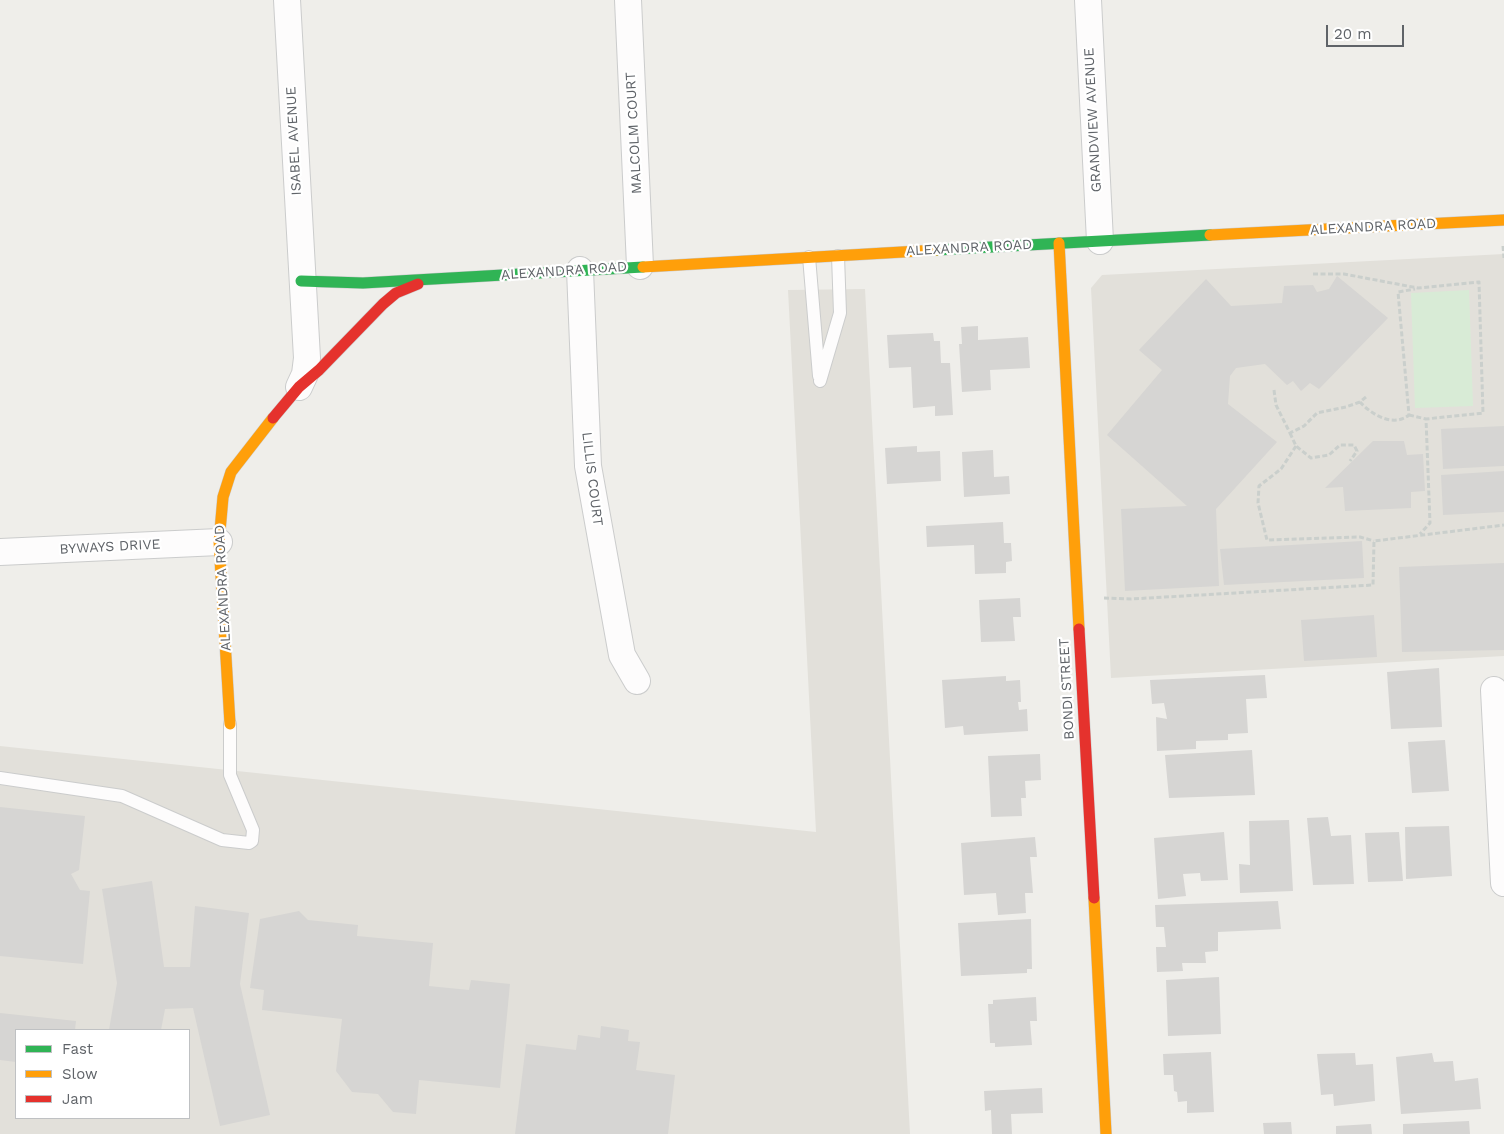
<!DOCTYPE html>
<html>
<head>
<meta charset="utf-8">
<style>
  body { margin:0 }
  #map { position:relative; width:1504px; height:1134px; overflow:hidden; background:#efeeea; font-family:"Work Sans",sans-serif }
  canvas { display:block }
  .legend { position:absolute; left:15px; top:1029px; width:175px; height:90px; box-sizing:border-box; background:#fff; border:1px solid #bfc1c3; margin:0; padding:6px 9px; list-style:none; font-size:15px; color:#5f6368 }
  .legend li { display:flex; align-items:center; gap:10px; height:25px }
  .legend b { width:25px; border:1px solid #bfc1c3 }
  .scale { position:absolute; left:1326px; top:25px; width:78px; height:22px; box-sizing:border-box; border:2px solid #5f6368; border-top:0; padding-left:6px; font-size:15px; line-height:18px; white-space:nowrap; color:#5f6368; -webkit-text-stroke:4px #fff; paint-order:stroke }
</style>
</head>
<body>
<div id="map">
<canvas width="1504" height="1134"></canvas>
<ul class="legend">
<li><b style="height:6px;background:#30b455"></b>Fast</li>
<li><b style="height:6px;background:#ff9f0a"></b>Slow</li>
<li><b style="height:6px;background:#e5322d"></b>Jam</li>
</ul>
<div class="scale">20 m</div>
</div>
<script>
const ctx = document.querySelector('canvas').getContext('2d');
ctx.lineJoin = 'round';
function fillPath(path, color) {
  ctx.fillStyle = color;
  ctx.fill(path, 'evenodd');
}
function stroke(path, color, width, dash) {
  ctx.strokeStyle = color;
  ctx.lineWidth = width;
  ctx.lineCap = dash ? 'butt' : 'round';
  ctx.setLineDash(dash || []);
  ctx.stroke(path);
}
function write(font, color, halo, rows, align = 'center') {
  ctx.font = font + ' "Work Sans",sans-serif';
  ctx.lineWidth = 4.5;
  ctx.setLineDash([]);
  ctx.textBaseline = 'middle';
  ctx.strokeStyle = halo;
  ctx.fillStyle = color;
  for (const [text, x, y, turn = 0] of rows) {
    ctx.save();
    ctx.translate(x, y);
    ctx.rotate((+turn || 0) * Math.PI / 180);
    ctx.textAlign = isNaN(turn) ? turn : align;
    if (halo) ctx.strokeText(text, 0, 0);
    ctx.fillText(text, 0, 0);
    ctx.restore();
  }
}
const education = new Path2D(`
  M1504,254V656L1111,678L1091,288L1102,275Z
  M865,289L910,1134H0V746L816,832L788,290ZM16,1030H189V1118H16Z`);
const green = new Path2D(`
  M1469,290L1473,406L1415,408L1411,293Z`);
const building = new Path2D(`
  M1337,276L1388,318L1319,389L1310,383L1301,391L1293,381L1287,385L1265,364L1236,368L1230,376L1228,404L1277,442L1216,509L1219,586L1125,591L1121,509L1187,506L1107,435L1162,370L1139,350L1206,279L1231,306L1282,303L1284,286L1313,285L1317,292L1329,289Z
  M978,326V340L1028,337L1030,368L990,370L991,390L962,392L959,344H962L961,327Z
  M933,333L934,341H940L941,363H950L953,415L935,416V406L913,408L911,367L889,368L887,335Z
  M1504,426V466L1443,469L1441,429Z
  M1373,441H1404L1407,455L1423,454L1425,491L1411,492V508L1345,511L1343,487L1325,488Z
  M917,446V452L940,451L941,481L887,484L885,448Z
  M993,450L994,477L1009,476L1010,494L964,497L962,452Z
  M1504,471V512L1443,515L1441,475Z
  M1003,522L1004,543H1011L1012,561L1006,562V573L975,574L974,545L927,547L926,526Z
  M1362,541L1364,578L1224,585L1220,549Z
  M1504,563V650L1402,652L1399,567Z
  M1020,598L1021,617H1013L1015,641L981,642L979,600Z
  M1374,615L1377,657L1304,661L1301,620Z
  M1439,668L1442,727L1391,729L1387,672Z
  M1265,675L1267,698L1246,699L1248,733L1228,734V740L1196,741V749L1157,751L1156,717L1167,719L1164,703L1152,704L1150,680Z
  M1006,676V681L1020,680L1021,702H1018L1019,710L1027,709L1028,731L964,735L963,726L945,728L942,680Z
  M1445,740L1449,791L1412,793L1408,742Z
  M1252,750L1255,795L1169,798L1165,755Z
  M1040,754L1041,780L1025,781L1026,798H1021L1022,816L991,817L988,756Z
  M0,807L85,816L79,870L71,874L80,890L90,891L83,964L0,956Z
  M1328,817L1331,836L1351,835L1354,884L1313,885L1307,818Z
  M1289,820L1293,891L1240,893L1239,864L1250,865L1249,821Z
  M1449,826L1452,876L1406,879L1405,827Z
  M1224,832L1228,880L1201,881L1200,873L1183,874L1186,896L1158,899L1154,838Z
  M1399,832L1403,881L1368,882L1365,833Z
  M1035,837L1037,857H1030L1033,893H1025L1026,913L998,915L996,893L964,895L961,843Z
  M152,881L164,967H190L195,906L249,913L240,984L270,1115L220,1126L193,1008L165,1009L161,1030H109L117,983L102,889Z
  M1278,901L1281,929L1218,932V951L1205,952L1206,963H1182L1183,971L1157,972L1156,947H1166L1164,927H1156L1155,905Z
  M299,911L308,920L358,925L357,936L433,943L429,986L469,990L471,980L510,984L500,1088L419,1080L416,1114L393,1112L378,1094L352,1092L336,1071L342,1019L262,1010L264,990L250,988L260,919Z
  M1031,919L1032,969H1027V973L961,976L958,923Z
  M1219,977L1221,1034L1168,1036L1166,980Z
  M1036,997L1037,1021H1030L1032,1045L995,1047V1043H990L988,1004H993V1000Z
  M0,1013L76,1021L75,1030H16V1062L0,1060Z
  M601,1026L629,1030L628,1041L640,1042L636,1070L675,1075L668,1134H515L526,1044L576,1050L578,1035L600,1038Z
  M1211,1052L1214,1112L1187,1113V1101L1178,1102L1177,1092L1174,1091L1173,1075H1164L1163,1054Z
  M1355,1053L1356,1065L1373,1064L1375,1101L1334,1106L1333,1094L1321,1095L1317,1054Z
  M1432,1053L1434,1062L1453,1061L1455,1081L1478,1078L1481,1109L1401,1114L1396,1057Z
  M1042,1088L1043,1113L1011,1114L1012,1134H992L991,1110L985,1111L984,1091Z
  M1469,1121L1470,1134H1403V1124Z
  M1291,1122L1292,1134H1264L1263,1123Z
  M1371,1124L1372,1134H1336V1126Z`);
const path = new Path2D(`
  M1503,246L1504,258
  M1313,274H1344L1418,288L1479,282L1483,413L1426,419L1430,523L1420,534
  M1274,390L1276,405L1290,433L1304,426L1317,413L1346,407L1360,402
  M1366,397L1360,402C1371,414 1393,428 1409,415L1398,292L1415,289
  M1409,415L1426,419
  M1290,433L1296,446L1311,458L1329,455L1340,445H1354L1357,451L1350,461
  M1296,446L1281,469L1259,486L1258,503L1267,540L1360,537L1374,541
  M1104,598L1131,599L1373,585L1374,541L1504,525`);
const lane = new Path2D(`
  M809,257L819,376
  M820,381L840,313L838,256
  M0,778L122,796L222,840L249,843L252,841L253,830L230,775V724`);
const street = new Path2D(`
  M287,0L307,358L305,374L299,387
  M628,0L640,266
  M1088,0L1100,241
  M580,270L588,466L622,655L637,681
  M0,552L219,542
  M1494,690L1504,883`);
const fast = new Path2D(`
  M937,250L1210,235
  M301,281L363,283L643,267`);
const slow = new Path2D(`
  M1210,235L1504,220
  M1059,243L1079,629
  M643,267L937,250
  M230,724L219,542L223,497L231,472L273,418
  M1094,898L1106,1134`);
const jam = new Path2D(`
  M273,418L299,387L319,370L383,304L396,293L418,284
  M1079,629L1094,898`);
const streetNames = [
  ["GRANDVIEW AVENUE",1093,120,-93],
  ["MALCOLM COURT",634,133,-93],
  ["ISABEL AVENUE",294,141,-93],
  ["ALEXANDRA ROAD",1373,227,-3],
  ["ALEXANDRA ROAD",969,248,-3],
  ["ALEXANDRA ROAD",564,271,-4],
  ["LILLIS COURT",592,479,83],
  ["BYWAYS DRIVE",110,547,-3],
  ["ALEXANDRA ROAD",223,588,-93],
  ["BONDI STREET",1067,689,-93]
];
fillPath(education, '#e2e0da');
fillPath(green, '#d8ebd6');
fillPath(building, '#d6d5d3');
stroke(lane, '#cbcccc', 14);
stroke(street, '#cbcccc', 28);
stroke(fast, '#cacacb', 12);
stroke(slow, '#cacacb', 12);
stroke(jam, '#cacacb', 12);
stroke(path, '#cacfcc', 3, [5, 2.5]);
stroke(lane, '#fdfcfc', 12);
stroke(street, '#fdfcfc', 26);
stroke(fast, '#30b455', 11);
stroke(slow, '#ff9f0a', 11);
stroke(jam, '#e5322d', 11);
write('14px', '#5f6368', '#fff', streetNames);
</script>
</body>
</html>
